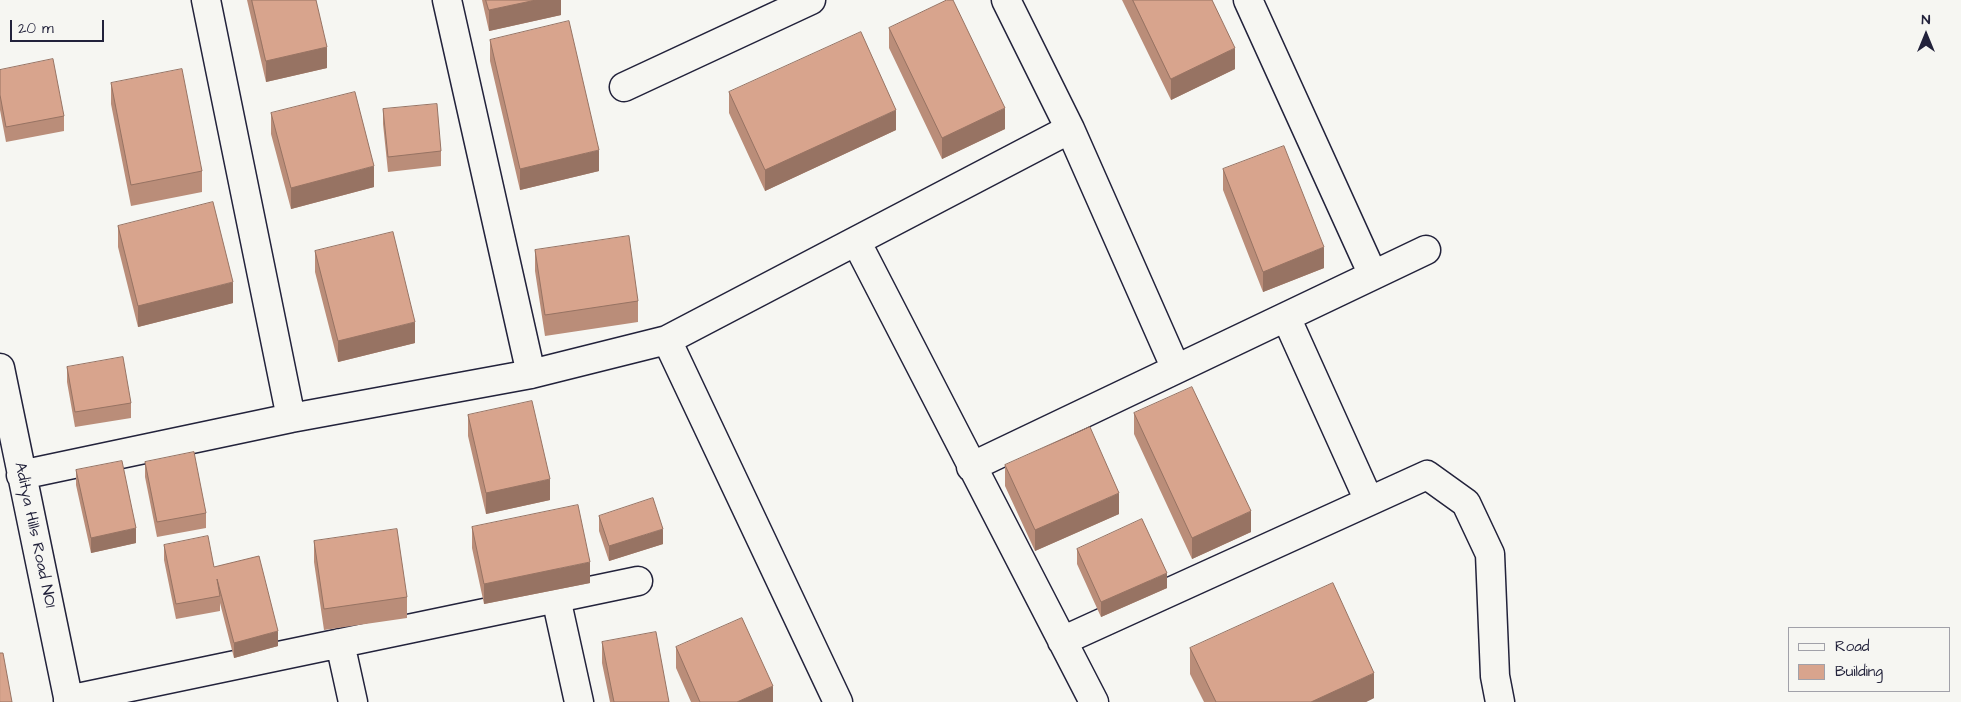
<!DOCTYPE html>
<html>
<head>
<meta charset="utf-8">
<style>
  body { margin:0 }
  #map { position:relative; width:1961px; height:702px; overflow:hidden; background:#f6f6f2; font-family:"Architects Daughter",sans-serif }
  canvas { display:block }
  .legend { position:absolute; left:1788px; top:627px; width:162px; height:65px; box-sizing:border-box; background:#f6f6f2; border:1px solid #a1a1a9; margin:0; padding:6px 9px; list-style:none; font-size:15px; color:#22223b }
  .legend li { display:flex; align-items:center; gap:10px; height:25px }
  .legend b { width:25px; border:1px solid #a1a1a9 }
  .north { position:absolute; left:1901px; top:10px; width:50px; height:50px; -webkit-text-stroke:4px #f6f6f2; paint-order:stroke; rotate:0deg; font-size:14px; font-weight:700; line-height:20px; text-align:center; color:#22223b }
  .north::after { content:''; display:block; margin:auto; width:18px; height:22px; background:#22223b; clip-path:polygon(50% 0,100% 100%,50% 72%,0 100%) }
  .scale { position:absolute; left:10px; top:20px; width:94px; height:22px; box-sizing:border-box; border:2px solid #22223b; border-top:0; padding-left:6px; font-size:15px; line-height:18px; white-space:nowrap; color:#22223b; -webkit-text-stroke:4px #f6f6f2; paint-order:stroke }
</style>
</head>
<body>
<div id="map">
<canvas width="1961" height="702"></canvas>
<ul class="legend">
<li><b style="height:6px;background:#f6f6f2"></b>Road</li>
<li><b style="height:14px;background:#d8a48d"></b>Building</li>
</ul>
<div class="north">N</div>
<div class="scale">20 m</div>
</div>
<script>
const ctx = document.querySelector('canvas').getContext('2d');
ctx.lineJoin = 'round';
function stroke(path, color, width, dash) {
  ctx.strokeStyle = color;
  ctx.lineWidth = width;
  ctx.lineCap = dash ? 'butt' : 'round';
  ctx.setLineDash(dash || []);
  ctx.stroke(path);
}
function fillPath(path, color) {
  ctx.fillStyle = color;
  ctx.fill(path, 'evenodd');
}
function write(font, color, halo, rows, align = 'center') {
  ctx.font = font + ' "Architects Daughter",sans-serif';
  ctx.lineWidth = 4;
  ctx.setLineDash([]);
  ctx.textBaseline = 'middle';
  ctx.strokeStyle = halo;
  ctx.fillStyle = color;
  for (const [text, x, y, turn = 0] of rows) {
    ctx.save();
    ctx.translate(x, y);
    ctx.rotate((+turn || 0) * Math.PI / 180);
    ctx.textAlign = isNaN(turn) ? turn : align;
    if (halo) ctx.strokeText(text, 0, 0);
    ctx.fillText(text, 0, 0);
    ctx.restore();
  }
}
const street = new Path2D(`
  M206,0L291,418
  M447,0L531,374
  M1006,0L1070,129L1176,369
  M1248,0L1373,275
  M624,87L811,0
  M856,241L1094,702
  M1286,317L1369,501
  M667,340L838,702
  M0,368L69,702
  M971,467L1426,250
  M21,475L291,418L531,374L667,340L1070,129
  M556,598L579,702
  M1062,641L1427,475L1466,503L1490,554L1495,676L1500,702
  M340,643L353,702
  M68,700L638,581`);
const wall = new Path2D(`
  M247,0H316L327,68L266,82Z
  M482,0H561V15L489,31Z
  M1122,0H1212L1235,69L1171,100Z
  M889,28L1005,129L942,159L889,48Z
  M490,40L599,171L520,190L490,61Z
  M0,70L64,116V131L6,142L0,110Z
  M111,83L202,171V192L131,206L111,104Z
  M729,92L896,130L765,191L729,113Z
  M383,109L441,151V166L388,172L383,124Z
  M271,113L374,187L291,209L271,134Z
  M1223,169L1324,268L1263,292L1223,190Z
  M118,226L233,303L138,327L118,247Z
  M535,250L638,301V322L545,336L535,271Z
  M315,251L415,343L338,362L315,272Z
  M67,367L131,403V418L75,427L67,382Z
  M1134,413L1251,532L1192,559L1134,434Z
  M468,415L550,500L486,514L468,436Z
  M145,462L206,513V528L157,537L145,477Z
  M1005,465L1119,514L1035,551L1005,486Z
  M76,470L136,543L91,553L76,485Z
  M599,516L663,544L609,561L599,531Z
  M472,527L590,583L484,604L472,548Z
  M314,541L407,597V618L324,630L314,562Z
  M164,545L214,567L278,646L234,658L220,603V611L176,619L164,560Z
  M1077,549L1167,588L1101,617L1077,564Z
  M602,642L669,702H610L602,663Z
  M676,647L773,702H691L676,668Z
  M1190,648L1374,698L1366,702H1204L1190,674Z`);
const shadedWall = new Path2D(`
  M536,0H561V15L489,31V10Z
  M327,47V68L266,82V61Z
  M1235,48V69L1171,100V79Z
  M1005,108V129L942,159V138Z
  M896,110V130L765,191V170Z
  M599,150V171L520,190V169Z
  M374,166V187L291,209V188Z
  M1324,247V268L1263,292V272Z
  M233,282V303L138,327V306Z
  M415,322V343L338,362V341Z
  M550,479V500L486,514V493Z
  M1119,493V514L1035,551V530Z
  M1251,511V532L1192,559V538Z
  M136,528V543L91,553V538Z
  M663,529V544L609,561V546Z
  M590,562V583L484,604V584Z
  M1167,573V588L1101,617V602Z
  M278,631V646L234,658V643Z
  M1374,673V698L1366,702H1311Z
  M773,686V702H737Z`);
const building = new Path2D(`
  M252,0H316L327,47L266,61Z
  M486,0H536L489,10Z
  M947,0H953L1005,108L942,138L889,28Z
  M1133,0H1212L1235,48L1171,79Z
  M569,21L599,150L520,169L490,40Z
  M861,32L896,110L765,170L729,92Z
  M53,59L64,116L6,127L0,95V70Z
  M182,69L202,171L131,185L111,83Z
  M355,92L374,166L291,188L271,113Z
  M437,104L441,151L388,157L383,109Z
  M1284,146L1324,247L1263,272L1223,169Z
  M213,202L233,282L138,306L118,226Z
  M393,232L415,322L338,341L315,251Z
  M629,236L638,301L545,315L535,250Z
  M123,357L131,403L75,412L67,367Z
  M1192,387L1251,511L1192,538L1134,413Z
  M532,401L550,479L486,493L468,415Z
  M1090,427L1119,493L1035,530L1005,465Z
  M194,452L206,513L157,522L145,462Z
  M122,461L136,528L91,538L76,470Z
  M653,498L663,529L609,546L599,516Z
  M578,505L590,562L484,584L472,527Z
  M1142,519L1167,573L1101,602L1077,549Z
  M397,529L407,597L324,609L314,541Z
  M208,536L214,567L259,556L278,631L234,643L217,579L220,596L176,604L164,545Z
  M1333,583L1374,673L1311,702H1216L1190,648Z
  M742,618L773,686L737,702H700L676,647Z
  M656,632L669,702H614L602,642Z
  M0,653H3L12,702H0Z`);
const streetNames = [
  ["Aditya Hills Road NO1",34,535,78]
];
stroke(street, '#22223b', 31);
stroke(street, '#f6f6f2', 28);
fillPath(wall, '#ba8d79');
fillPath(shadedWall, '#977363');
fillPath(building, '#d8a48d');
stroke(building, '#977363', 1);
write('16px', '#22223b', '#f6f6f2', streetNames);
</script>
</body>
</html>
